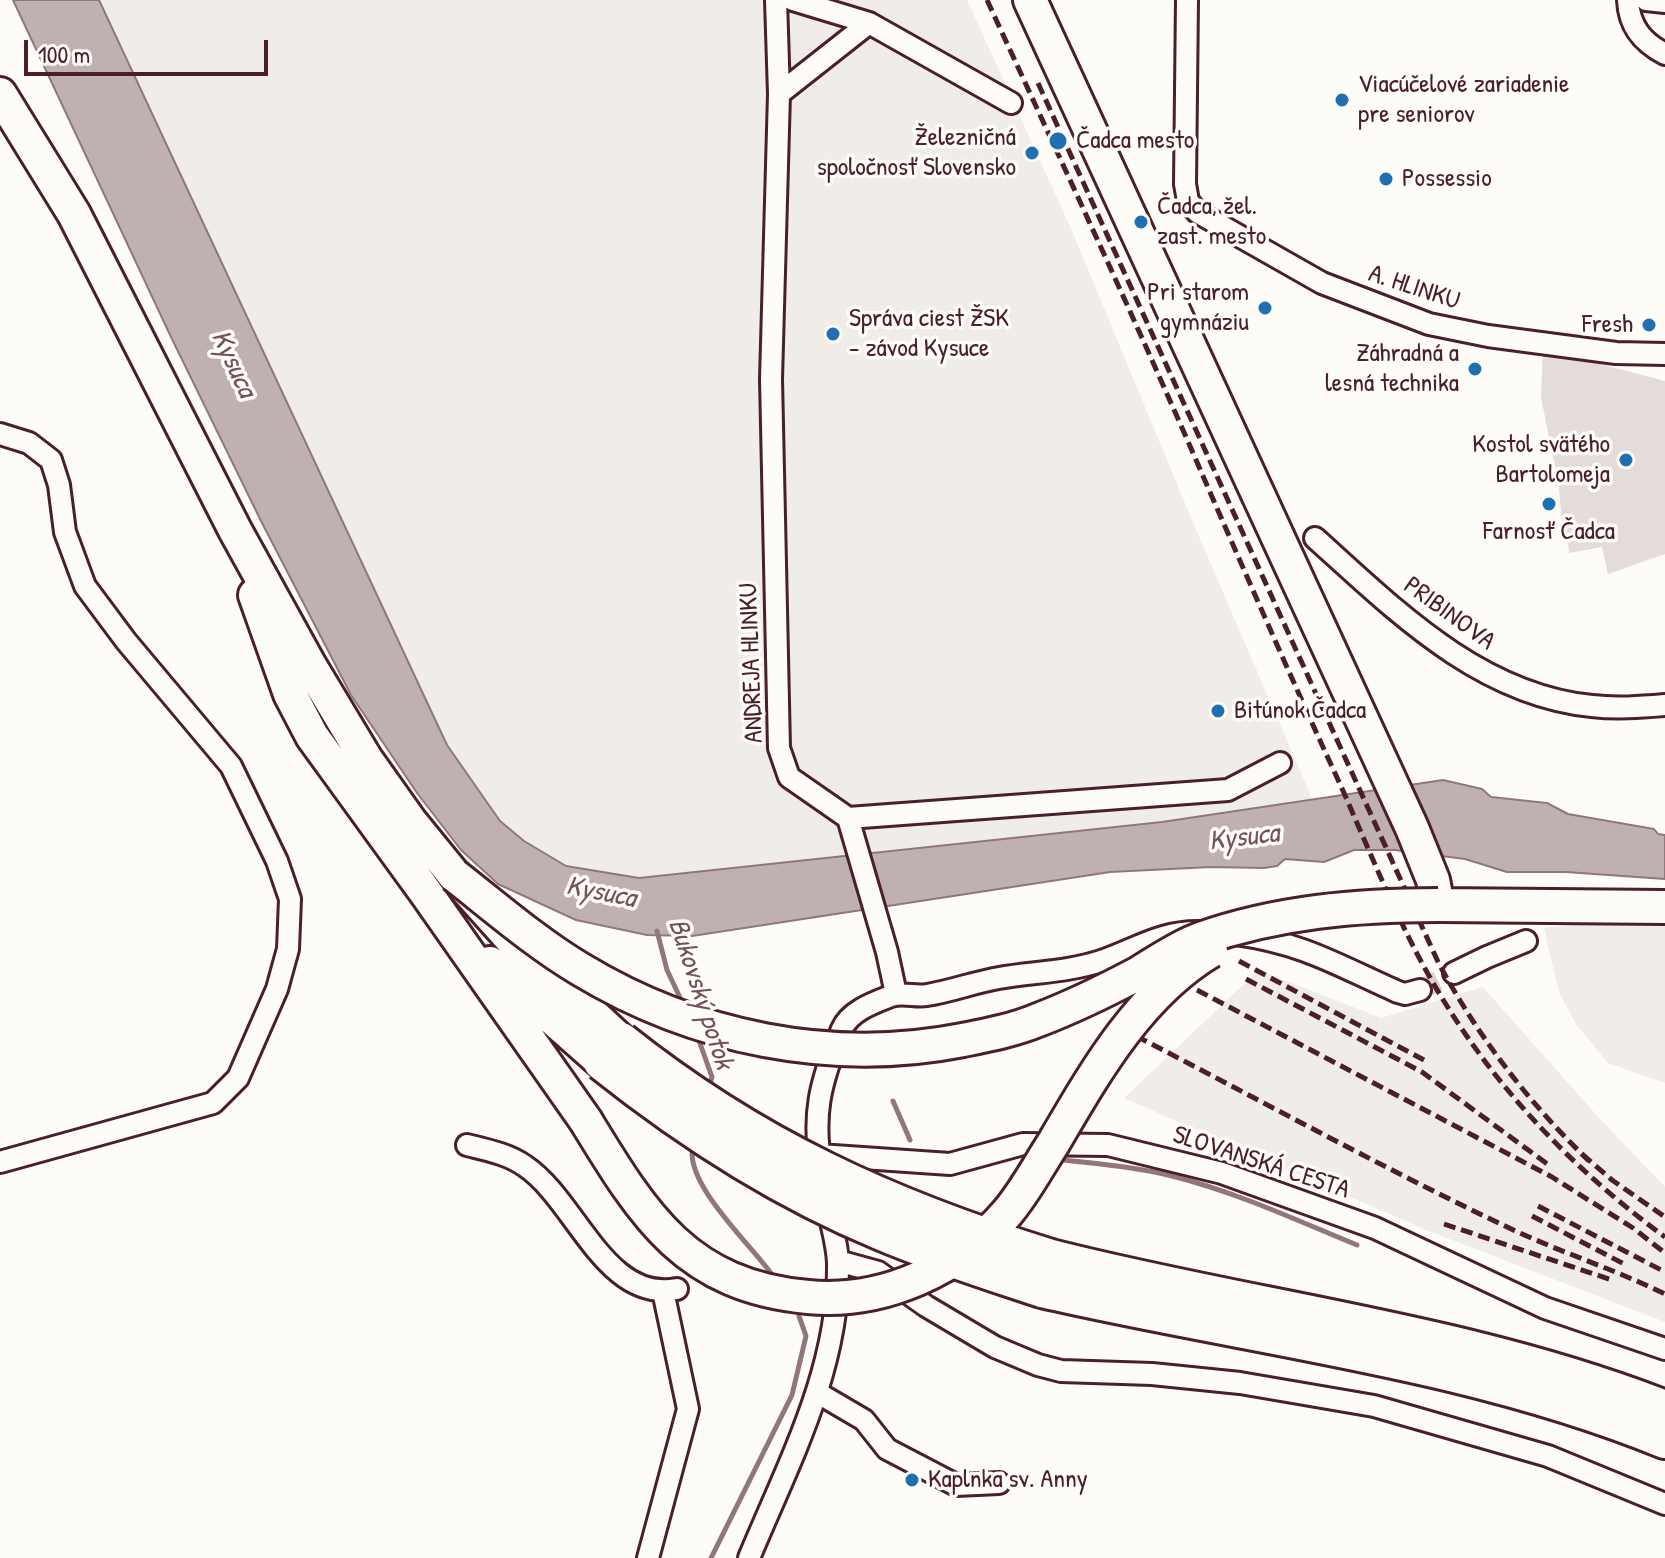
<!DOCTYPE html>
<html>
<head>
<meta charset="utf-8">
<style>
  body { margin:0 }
  #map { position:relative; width:1665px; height:1558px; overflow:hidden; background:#fdfcf7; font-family:"Patrick Hand",sans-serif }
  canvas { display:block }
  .scale { position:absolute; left:24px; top:40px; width:244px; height:36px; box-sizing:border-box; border:4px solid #4a1f2b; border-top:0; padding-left:10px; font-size:24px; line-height:28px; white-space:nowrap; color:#4a1f2b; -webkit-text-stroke:6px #fdfcf7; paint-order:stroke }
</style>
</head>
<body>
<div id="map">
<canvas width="1665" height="1558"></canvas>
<div class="scale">100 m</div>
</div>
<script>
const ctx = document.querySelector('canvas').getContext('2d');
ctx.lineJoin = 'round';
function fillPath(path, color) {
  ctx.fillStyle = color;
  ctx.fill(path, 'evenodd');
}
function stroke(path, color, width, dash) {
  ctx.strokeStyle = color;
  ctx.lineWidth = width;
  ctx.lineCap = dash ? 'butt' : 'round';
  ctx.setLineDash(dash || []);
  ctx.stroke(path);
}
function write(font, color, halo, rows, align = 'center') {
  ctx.font = font + ' "Patrick Hand",sans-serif';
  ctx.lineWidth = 7;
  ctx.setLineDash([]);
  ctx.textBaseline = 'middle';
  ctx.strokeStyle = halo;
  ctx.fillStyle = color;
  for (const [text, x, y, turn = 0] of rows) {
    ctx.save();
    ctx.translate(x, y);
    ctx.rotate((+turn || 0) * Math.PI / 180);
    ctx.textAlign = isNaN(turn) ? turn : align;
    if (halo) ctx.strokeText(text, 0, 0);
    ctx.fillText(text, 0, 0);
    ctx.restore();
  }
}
const built = new Path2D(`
  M99,0H967L1072,231L1194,525L1313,801L1162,822L639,878L566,866L524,841L500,821L447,745Z
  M1665,914V1083L1608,1063L1576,1024L1559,992L1544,928Z
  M1259,970L1381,1018L1483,987L1600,1119L1665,1187V1322L1426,1230L1124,1098Z`);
const green = new Path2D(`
  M1543,349L1665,381V554L1608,574L1602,547L1569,553L1566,523H1562L1559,488L1541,397Z`);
const water = new Path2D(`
  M13,0H99L447,745L500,821L524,841L566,866L639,878L1162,822L1443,780L1482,789L1491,797L1547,803L1568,814L1654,829L1658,834L1665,835V879L1566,872H1507L1465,859L1395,850H1354L1324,862L1285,859L1277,866L1264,868L1211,867L1110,872L692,936L647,935L576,920L498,884L461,850L417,793L351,695L261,521L171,337Z`);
const stream = new Path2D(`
  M657,931L667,970L683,1004
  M697,1035L712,1077L708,1090
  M893,1101L910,1140
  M693,1146C683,1184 755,1248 776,1280
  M1063,1160C1099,1164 1136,1167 1172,1176C1236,1192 1296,1220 1357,1245
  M711,1558L792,1395L806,1336L799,1316`);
const minorTunnel = new Path2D(`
  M1420,990L1454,973`);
const minor = new Path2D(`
  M776,0L779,94L771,379L779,748L789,777L848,818L887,952L896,994
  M793,0L869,23L1011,103
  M1187,0L1185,184L1188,201L1197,212L1322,283L1429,324L1488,336L1616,353L1665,354
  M1628,0C1629,26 1642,42 1665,54
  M1646,0L1665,2
  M779,94L869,23
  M0,434L29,443L51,460L59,485L65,532L85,586L126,641L231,766L277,861L290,899L288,949L277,989L238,1078L213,1103L0,1162
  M1315,538C1395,610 1479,695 1592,706C1616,709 1641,707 1665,705
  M848,818L1228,790L1280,763
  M1236,934C1303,943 1339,966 1398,992L1405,994L1420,990
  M1454,973L1487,957L1526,941
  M467,1145C487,1150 508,1154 525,1166C576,1200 605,1303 677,1289
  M819,1155L950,1164L1023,1144L1108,1145L1222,1173L1375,1228L1545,1308L1665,1349
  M822,1173C811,1116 820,1082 842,1029C850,1011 873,1003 891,996C902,992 916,997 927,995C952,991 975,982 999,978C1033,972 1068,972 1101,961C1136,949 1161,931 1200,932
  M838,1261L878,1272L926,1306L995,1347L1038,1365L1061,1371L1152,1374L1240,1383L1374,1406L1548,1456L1665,1504
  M818,1393L864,1420L887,1449L956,1485L999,1483
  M648,1558L688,1409L663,1291
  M749,1558C788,1464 839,1370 838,1265C838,1245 831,1224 827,1205`);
const primary = new Path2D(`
  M1030,0L1412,828L1433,880L1438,905L1665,907
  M0,94L74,214L235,530L309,664L366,759L410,821L454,875L514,942L621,1041
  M255,595L290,694L312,736L426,893L586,1121
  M490,963L602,1062`);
const motorway = new Path2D(`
  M1051,1258C1255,1310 1468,1332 1665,1409
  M1042,1289C1250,1337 1466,1359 1665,1440`);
const rail = new Path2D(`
  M987,0C1062,163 1138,325 1209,490C1252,588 1295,687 1340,784C1372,856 1401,931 1442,998C1500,1093 1575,1171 1665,1237
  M1038,83L1439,964C1479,1038 1529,1103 1589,1161
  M1239,961L1424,1060
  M1246,979L1422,1072L1550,1166
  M1197,990L1552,1177L1633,1228L1665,1253
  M1136,1036C1258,1099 1379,1166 1503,1225C1556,1251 1612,1268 1665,1294
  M1582,1154L1612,1180L1665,1217
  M1538,1206L1665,1272
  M1532,1216L1626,1265
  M1444,1224L1612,1280`);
const primaryBridge = new Path2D(`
  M454,875C495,907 535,942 580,969C694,1038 831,1066 963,1040C988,1035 1014,1030 1038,1020C1072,1007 1105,991 1137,974C1157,962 1178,947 1200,939C1277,912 1357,905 1438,905
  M586,1121C644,1216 686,1286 808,1297C883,1304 958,1270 1007,1213C1025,1192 1039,1165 1054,1142C1095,1072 1139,994 1211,951`);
const motorwayBridge = new Path2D(`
  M621,1041C754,1147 889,1208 1051,1258
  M602,1062C686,1129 782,1191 882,1232C934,1254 988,1271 1042,1289`);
const markers = [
  [1342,100,8,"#1f6fb2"],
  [1058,141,10,"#1f6fb2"],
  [1032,153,8,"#1f6fb2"],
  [1386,179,8,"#1f6fb2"],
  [1141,222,8,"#1f6fb2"],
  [1265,308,8,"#1f6fb2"],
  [1649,325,8,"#1f6fb2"],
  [833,334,8,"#1f6fb2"],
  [1475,369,8,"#1f6fb2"],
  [1626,460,8,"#1f6fb2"],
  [1549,504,8,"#1f6fb2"],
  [1218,711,8,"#1f6fb2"],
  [912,1480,8,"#1f6fb2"]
];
const poiNames = [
  ["Viacúčelové zariadenie",1358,85],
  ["pre seniorov",1358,115],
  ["Železničná",1016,138,"right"],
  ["spoločnosť Slovensko",1016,168,"right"],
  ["Čadca mesto",1076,141],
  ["Possessio",1402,179],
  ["Čadca, žel.",1157,207],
  ["zast. mesto",1157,237],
  ["Pri starom",1249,293,"right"],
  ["gymnáziu",1249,323,"right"],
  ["Správa ciest ŽSK",849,319],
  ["- závod Kysuce",849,349],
  ["Fresh",1633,325,"right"],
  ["Záhradná a",1459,354,"right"],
  ["lesná technika",1459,384,"right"],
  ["Kostol svätého",1610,445,"right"],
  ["Bartolomeja",1610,475,"right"],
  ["Farnosť Čadca",1549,532,"center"],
  ["Bitúnok Čadca",1234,711],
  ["Kaplnka sv. Anny",928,1480]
];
const streetNames = [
  ["A. HLINKU",1414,288,18],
  ["PRIBINOVA",1449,614,36],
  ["ANDREJA HLINKU",752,663,-92],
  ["SLOVANSKÁ CESTA",1261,1163,18]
];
const waterNames = [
  ["Kysuca",233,364,65],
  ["Kysuca",1244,838,-7],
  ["Kysuca",601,893,11],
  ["Bukovský potok",700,994,72]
];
fillPath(built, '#f0ece8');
fillPath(green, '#e3dcda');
fillPath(water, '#c0b1b1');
stroke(water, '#91777b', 2);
stroke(stream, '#91777b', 5);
stroke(minorTunnel, '#d9d0ce', 20, [20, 10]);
stroke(minor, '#4a1f2b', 26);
stroke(primary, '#4a1f2b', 38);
stroke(motorway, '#4a1f2b', 42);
stroke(minor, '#fdfcf7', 20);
stroke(primary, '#fdfcf7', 32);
stroke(motorway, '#fdfcf7', 36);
stroke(rail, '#4a1f2b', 5, [12, 6]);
stroke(primaryBridge, '#4a1f2b', 38, []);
stroke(motorwayBridge, '#4a1f2b', 42, []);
stroke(primaryBridge, '#fdfcf7', 32);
stroke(motorwayBridge, '#fdfcf7', 36);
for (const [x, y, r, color] of markers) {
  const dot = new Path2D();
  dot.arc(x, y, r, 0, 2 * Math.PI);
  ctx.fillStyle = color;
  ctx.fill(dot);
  stroke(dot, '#fdfcf7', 3);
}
write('26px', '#4a1f2b', '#fdfcf7', poiNames, 'left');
write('26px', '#4a1f2b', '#fdfcf7', streetNames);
write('italic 28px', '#73525a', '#fdfcf7', waterNames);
</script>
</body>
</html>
